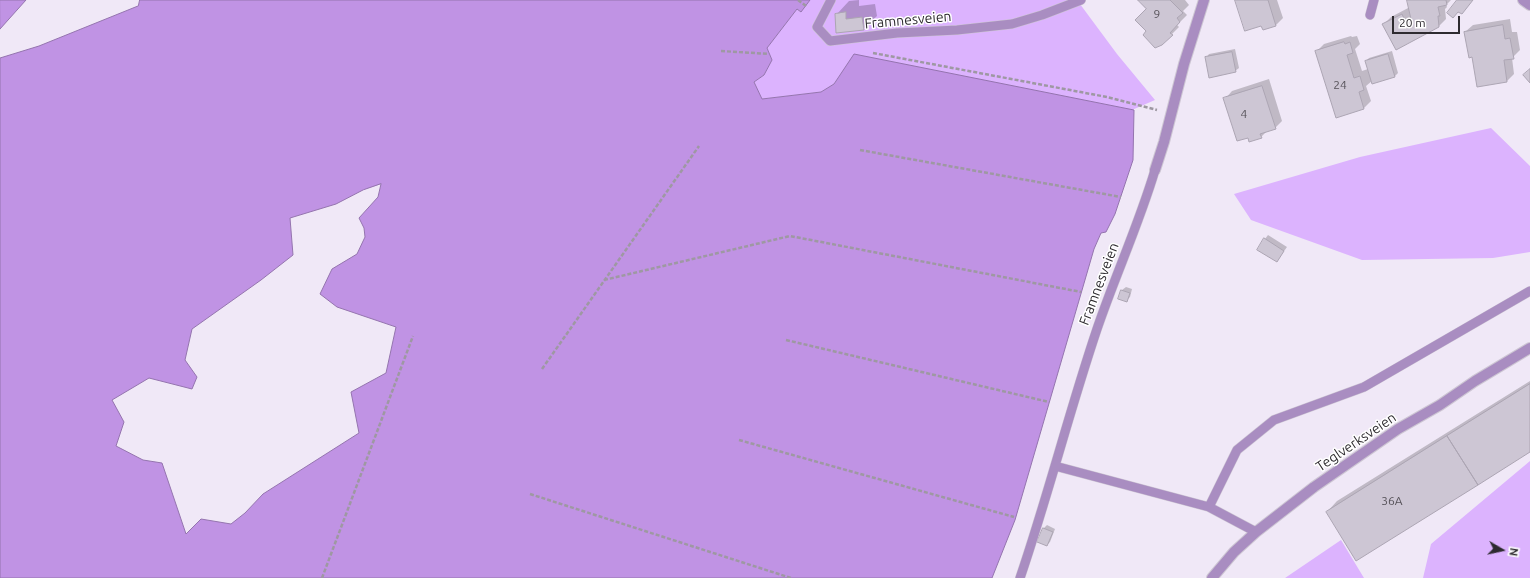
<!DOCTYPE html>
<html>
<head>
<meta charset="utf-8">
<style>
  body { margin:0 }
  #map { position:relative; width:1530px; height:578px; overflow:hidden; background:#f0e8f7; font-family:Ubuntu,sans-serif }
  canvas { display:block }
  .north { position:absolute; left:1482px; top:530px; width:40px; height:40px; -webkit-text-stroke:3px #fff; paint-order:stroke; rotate:99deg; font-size:11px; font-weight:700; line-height:16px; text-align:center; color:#2e2b30 }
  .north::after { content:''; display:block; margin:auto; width:14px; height:18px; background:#2e2b30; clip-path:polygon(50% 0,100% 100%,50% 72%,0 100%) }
  .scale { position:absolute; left:1392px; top:16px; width:68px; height:18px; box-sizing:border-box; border:2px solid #2e2b30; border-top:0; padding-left:5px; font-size:12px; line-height:14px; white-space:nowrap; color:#2e2b30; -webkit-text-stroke:3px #fff; paint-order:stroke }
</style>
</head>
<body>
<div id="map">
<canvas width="1530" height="578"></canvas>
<div class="north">N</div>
<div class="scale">20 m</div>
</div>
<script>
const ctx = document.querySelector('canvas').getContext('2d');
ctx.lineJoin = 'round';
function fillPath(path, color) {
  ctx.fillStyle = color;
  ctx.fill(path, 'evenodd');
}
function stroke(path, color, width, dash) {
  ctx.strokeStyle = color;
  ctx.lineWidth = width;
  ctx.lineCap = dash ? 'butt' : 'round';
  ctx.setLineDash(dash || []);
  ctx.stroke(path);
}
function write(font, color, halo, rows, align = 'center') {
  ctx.font = font + ' Ubuntu,sans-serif';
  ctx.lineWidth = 3;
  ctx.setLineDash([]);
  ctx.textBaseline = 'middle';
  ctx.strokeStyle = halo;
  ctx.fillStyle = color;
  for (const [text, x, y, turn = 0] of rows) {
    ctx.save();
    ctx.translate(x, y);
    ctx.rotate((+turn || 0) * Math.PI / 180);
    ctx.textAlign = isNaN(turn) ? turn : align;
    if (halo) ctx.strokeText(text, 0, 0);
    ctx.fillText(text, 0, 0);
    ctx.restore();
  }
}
const green = new Path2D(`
  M810,0H1077L1117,54L1155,100L1132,110L854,55L834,84L821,92L762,99L754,82L764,75L772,60L767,48L797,9L801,12Z
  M1491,128L1530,166V252L1493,258L1362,260L1251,220L1234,194L1360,157Z
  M1530,461V578H1423L1431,544Z
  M1341,540L1364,578H1285Z`);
const water = new Path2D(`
  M0,0H26L0,29Z
  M140,0H810L801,12L797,9L767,48L772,60L764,75L754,82L762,99L821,92L834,84L854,54L1134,110L1133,160L1115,214L1106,232L1101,233L1094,249L1015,520L992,578H0V58L39,46L138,6ZM381,184L378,197L359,218L364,228L365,237L357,254L332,269L320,294L337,307L396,327L386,373L351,392L359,433L263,494L245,513L231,524L201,519L186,534L162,463L143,460L116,446L124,422L112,400L149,378L192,389L197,377L185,360L192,329L261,280L293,255L290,218L336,204L363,190Z`);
const shadow = new Path2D(`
  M859,0V6L875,4L877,16L863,29L836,15L849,1Z
  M1139,0H1185L1189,5L1183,11L1187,15L1177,25L1179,27L1162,44L1147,31L1148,9Z
  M1236,0H1277L1283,18L1276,25L1264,29L1262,25Z
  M1408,0H1451L1446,5L1447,7L1445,9L1446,19L1439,26L1384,24L1391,17L1410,7Z
  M1510,19L1512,32H1517L1520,50L1512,58L1514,74L1507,81L1473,56L1465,32L1473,25Z
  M1351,36L1352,37L1357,36L1360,44L1355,49L1362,71L1368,69L1366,61L1369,58L1392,51L1398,73L1395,76L1372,81L1366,86L1371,101L1364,108L1317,51L1324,44Z
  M1235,49L1239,68L1235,71L1206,58L1209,54Z
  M1269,79L1282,121L1275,128L1268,130L1261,137L1225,99L1232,91Z
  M1268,235L1287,247L1277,261L1265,239Z
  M1126,287L1132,289L1130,297L1126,301L1119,299L1122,290Z
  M1530,381V451L1327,512L1337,501Z
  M1047,525L1055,529L1050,542L1047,545L1043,529Z`);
const building = new Path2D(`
  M1138,0H1170L1183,13L1177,18L1180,22L1170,33L1173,35L1162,45L1155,48L1143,35L1146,31L1135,20L1146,9Z
  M1235,0H1268L1276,26L1263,30L1261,26L1245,31Z
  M1407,0H1446L1447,5L1438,7L1440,16H1438L1439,27L1396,50L1382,24L1402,14L1406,23L1411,21Z
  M1457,0H1473L1462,14L1458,12L1453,18L1447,13Z
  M846,12V19L862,17L864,30L836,33L835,14Z
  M1503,25L1505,39L1510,38L1514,59L1504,60L1507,82L1477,87L1472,57L1469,58L1464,32Z
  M1344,42L1345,44L1350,42L1353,53L1347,55L1354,78L1360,76L1364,90L1359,92L1364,109L1336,118L1315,51Z
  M1232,52L1236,72L1209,78L1205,57Z
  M1388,54L1395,77L1372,84L1365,61Z
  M1530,69V83L1523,75Z
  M1262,86L1276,129L1260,134L1262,138L1249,142L1248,138L1237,141L1223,98Z
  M1264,238L1284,251L1277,262L1257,250Z
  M1121,290L1130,293L1127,302L1118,299Z
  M1530,384V452L1478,485L1447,436Z
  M1447,436L1478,485L1356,561L1326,512Z
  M1043,528L1053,532L1047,546L1037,542Z`);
const path = new Path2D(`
  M798,0L806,6
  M721,51L769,54
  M873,53L1107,97L1157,110
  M860,150L1121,197
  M604,280L790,236L1081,292
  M786,340L1049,402
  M542,369L699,146
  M739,440L1014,517
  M530,494L791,578
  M322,578L413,336`);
const service = new Path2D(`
  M831,0L817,27L830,41L897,33L957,30L1012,24L1042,15L1081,0
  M1370,15L1374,0
  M1055,466L1209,507L1256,532
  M1209,507L1237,450L1274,420L1364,387L1530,291
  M1020,578C1048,496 1069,412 1097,329C1115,276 1139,224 1155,170`);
const minor = new Path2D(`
  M1155,170L1164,142L1184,64L1204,0
  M1212,578L1234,552L1256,532L1314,487L1398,429L1440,405L1475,381L1530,348`);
const tertiary = new Path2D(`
  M1523,0L1530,5`);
const numberNames = [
  ["9",1157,14],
  ["24",1340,85],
  ["4",1244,114],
  ["36A",1392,501]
];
const streetNames = [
  ["Framnesveien",908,20,-5],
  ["Framnesveien",1099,284,-69],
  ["Teglverksveien",1356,442,-34]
];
fillPath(green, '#dcb3fe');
fillPath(water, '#c093e4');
stroke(water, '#9474ae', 1);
fillPath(shadow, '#0003');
fillPath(building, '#cdc6d4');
stroke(building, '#aca5b3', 1);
stroke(service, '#cdc6d3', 10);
stroke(minor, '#cdc6d3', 12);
stroke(tertiary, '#cdc6d3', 12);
stroke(path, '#9e98a2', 2.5, [4, 2]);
stroke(service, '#a98dc1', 9);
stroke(minor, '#a98dc1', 10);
stroke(tertiary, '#a98dc1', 10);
write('12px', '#565259', null, numberNames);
write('14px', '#2e2b30', '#fff', streetNames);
</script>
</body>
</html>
